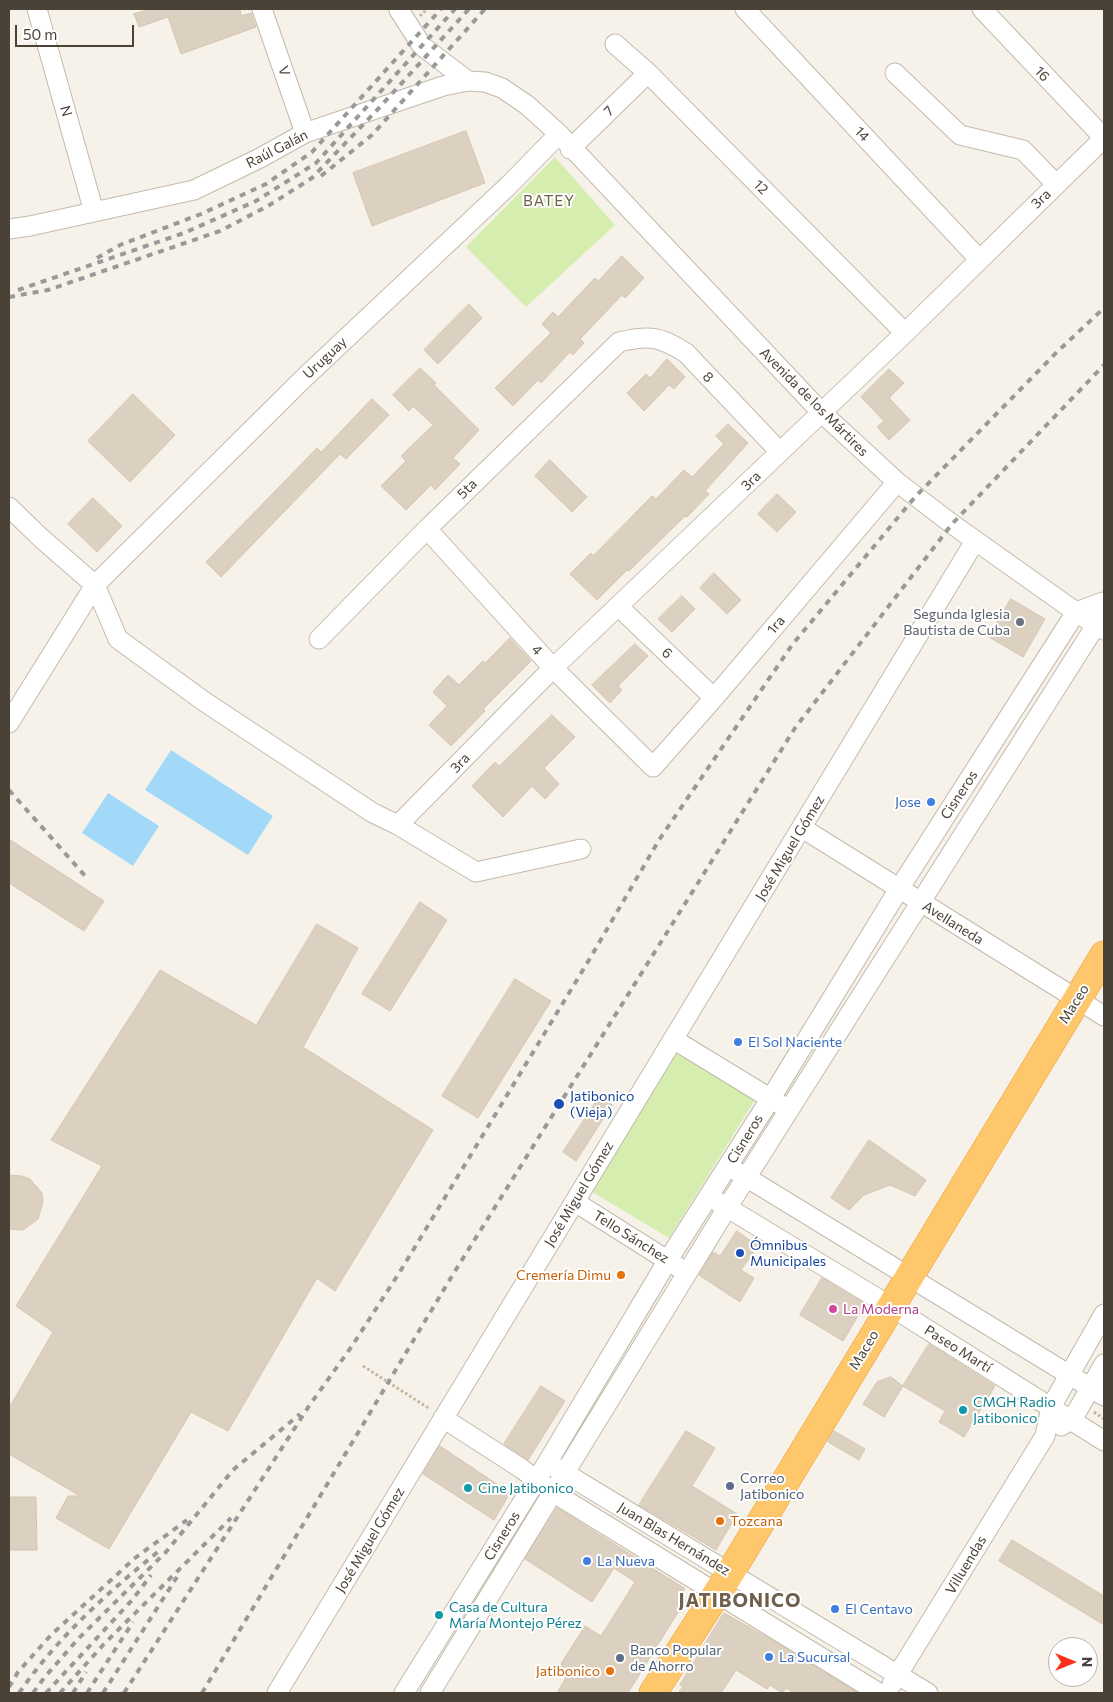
<!DOCTYPE html>
<html>
<head>
<meta charset="utf-8">
<style>
  body { margin:0 }
  #map { position:relative; width:1113px; height:1702px; overflow:hidden; background:#f6f2ea; font-family:Commissioner,sans-serif }
  canvas { display:block }
  .frame { position:absolute; inset:0; border:10px solid #4b4237; pointer-events:none }
  .north { position:absolute; left:1048px; top:1637px; width:50px; height:50px; box-sizing:border-box; background:#fff; border:1px solid #b7b3af; border-radius:50%; rotate:90deg; font-size:14px; font-weight:700; line-height:20px; text-align:center; color:#4b4237 }
  .north::after { content:''; display:block; margin:auto; width:18px; height:22px; background:#ff3018; clip-path:polygon(50% 0,100% 100%,50% 72%,0 100%) }
  .scale { position:absolute; left:15px; top:25px; width:119px; height:22px; box-sizing:border-box; border:2px solid #4b4237; border-top:0; padding-left:6px; font-size:15px; line-height:18px; white-space:nowrap; color:#4b4237; -webkit-text-stroke:4px #fff; paint-order:stroke }
</style>
</head>
<body>
<div id="map">
<canvas width="1113" height="1702"></canvas>
<div class="frame"></div>
<div class="north">N</div>
<div class="scale">50 m</div>
</div>
<script>
const ctx = document.querySelector('canvas').getContext('2d');
ctx.lineJoin = 'round';
function fillPath(path, color) {
  ctx.fillStyle = color;
  ctx.fill(path, 'evenodd');
}
function stroke(path, color, width, dash) {
  ctx.strokeStyle = color;
  ctx.lineWidth = width;
  ctx.lineCap = dash ? 'butt' : 'round';
  ctx.setLineDash(dash || []);
  ctx.stroke(path);
}
function write(font, color, halo, rows, align = 'center') {
  ctx.font = font + ' Commissioner,sans-serif';
  ctx.lineWidth = 4;
  ctx.setLineDash([]);
  ctx.textBaseline = 'middle';
  ctx.strokeStyle = halo;
  ctx.fillStyle = color;
  for (const [text, x, y, turn = 0] of rows) {
    ctx.save();
    ctx.translate(x, y);
    ctx.rotate((+turn || 0) * Math.PI / 180);
    ctx.textAlign = isNaN(turn) ? turn : align;
    if (halo) ctx.strokeText(text, 0, 0);
    ctx.fillText(text, 0, 0);
    ctx.restore();
  }
}
const green = new Path2D(`
  M555,157L615,225L526,307L466,247Z
  M674,1047L755,1100L669,1238L589,1190Z`);
const water = new Path2D(`
  M171,750L273,816L248,855L145,790Z
  M108,793L159,826L133,866L82,833Z`);
const building = new Path2D(`
  M151,9H240L241,16L251,13L256,27L181,54L168,17L139,27L134,14Z
  M466,131L485,183L372,226L353,173Z
  M622,256L644,278L625,298L622,295L580,339L584,343L573,355L570,352L541,383L538,380L513,406L495,388L551,333L542,324L553,312L558,317L595,278L598,281Z
  M469,304L482,318L438,364L424,350Z
  M667,359L685,377L674,389L669,385L644,411L627,393L646,374L650,378Z
  M420,368L436,383L434,385L479,430L453,458L460,464L435,490L431,485L406,510L381,486L406,461L401,456L433,425L413,406L409,411L393,395Z
  M889,369L904,383L889,398L910,420L889,440L877,427L884,421L861,397Z
  M133,394L175,435L130,482L88,441Z
  M372,399L389,415L346,459L340,454L221,577L206,562L317,448L321,452Z
  M728,424L748,443L705,491L709,494L687,517L685,516L629,571L627,570L597,600L570,574L591,553L593,556L652,496L656,499L684,470L692,477L724,444L716,436Z
  M550,460L587,497L572,512L535,476Z
  M777,494L796,512L777,532L758,514Z
  M93,498L122,526L97,552L68,524Z
  M714,573L741,600L727,614L700,588Z
  M682,596L695,609L672,632L658,619Z
  M1011,599L1045,619L1023,657L989,637Z
  M510,638L531,661L483,709L485,711L451,746L429,725L447,706L433,692L448,675L459,685L483,661L485,663Z
  M635,644L648,656L618,686L622,690L610,703L592,685Z
  M552,715L575,737L544,768L559,784L545,799L532,786L503,817L472,786L495,762L499,766Z
  M9,839L104,901L84,931L9,883Z
  M420,902L447,920L390,1011L362,994Z
  M317,924L358,948L303,1047L433,1130L335,1291L317,1278L228,1431L191,1412L109,1549L56,1518L68,1496H80L9,1454V1408L53,1332L16,1306L102,1166L51,1140L160,970L256,1025Z
  M515,979L551,1001L478,1118L442,1096Z
  M600,1096L612,1105L576,1161L563,1152Z
  M869,1140L926,1180L915,1196L890,1185L864,1195L849,1210L831,1198Z
  M9,1175L22,1176L30,1179L42,1193L43,1202L38,1219L23,1230L9,1229Z
  M737,1231L758,1246L741,1270L754,1278L740,1302L699,1275L713,1252L720,1256Z
  M822,1278L865,1304L843,1341L800,1315Z
  M929,1344L995,1386L964,1437L939,1422L945,1411L903,1386Z
  M891,1377L903,1386L884,1417L863,1404L877,1382Z
  M541,1386L565,1401L528,1460L504,1444Z
  M686,1431L715,1448L692,1486L737,1514L716,1550L639,1505Z
  M834,1431L865,1449L859,1460L828,1442Z
  M440,1446L510,1493L494,1520L423,1474Z
  M9,1497H36L37,1550H9Z
  M557,1508L684,1588L685,1601L628,1693H557L567,1676L557,1670L585,1626L601,1636L635,1582L614,1568L592,1602L525,1559Z
  M1012,1540L1104,1596V1625L999,1561Z
  M724,1613L770,1639L858,1693H794L786,1688L782,1693L770,1685L767,1689L736,1670L721,1693H678L683,1687L680,1685Z`);
const path = new Path2D(`
  M420,16L427,9
  M363,1366L430,1409
  M1094,1412L1104,1419`);
const minor = new Path2D(`
  M37,9L94,212
  M262,9L305,133
  M745,9L979,259
  M982,9L1104,138
  M399,10L422,46L468,81
  M615,44L648,73L905,333
  M895,73L960,135L1023,150L1056,184
  M570,149L648,73
  M9,229L30,226L194,190L260,158L305,133L443,86L468,81L485,82L502,88L527,105L559,134L821,412L897,482L952,524L1076,612L1104,630
  M9,507L41,538L95,585L118,639L205,702L373,813L398,825L476,872L581,849
  M427,529L553,668L653,767L714,698L897,482
  M619,607L714,698
  M319,639L427,529L619,342C649,335 660,336 686,353L780,452
  M9,723L95,585L304,378L508,186L559,134
  M398,825L553,668L905,333L1104,138
  M802,828L1104,1016
  M673,1039L781,1105
  M736,1171L1104,1396
  M575,1202L678,1267
  M718,1202L890,1306L1104,1441
  M443,1418L522,1469L554,1493L879,1693
  M1061,1426L1072,1420L1104,1364
  M555,1467L928,1693
  M892,1684L1045,1436L1051,1407L1104,1314
  M277,1693L975,541
  M404,1693L547,1463L668,1260L771,1098L899,889L1076,612L1103,602
  M430,1693L727,1208L1096,625L1099,613`);
const highway = new Path2D(`
  M653,1693L730,1573L1104,955`);
const rail = new Path2D(`
  M321,176L372,135L485,9
  M97,258L120,245L201,214L266,184L312,152L441,9
  M18,290L184,233L256,201L316,163L455,9
  M9,297L48,290L220,231L268,206L312,178L379,108L469,9
  M9,790L87,878
  M9,1687L18,1672L51,1635L135,1558L187,1520
  M19,1693C57,1638 107,1593 159,1551
  M33,1693L44,1678L78,1639L166,1552L233,1470L300,1414
  M46,1693L133,1599L151,1575
  M60,1693L104,1644L231,1518
  M73,1693L86,1672
  M87,1693L133,1622
  M103,1693L177,1577
  M124,1693L309,1406L352,1346L401,1270L589,960L659,840L792,645L915,497L1057,352L1104,308
  M202,1693L455,1271L795,728L952,524L1104,365`);
const markers = [
  [1020,622,5,"#6b7280"],
  [931,802,5,"#3f7fe0"],
  [738,1042,5,"#3f7fe0"],
  [559,1104,6,"#1a4fb4"],
  [740,1253,5,"#1a4fb4"],
  [621,1275,5,"#e8710a"],
  [833,1309,5,"#d1479c"],
  [963,1410,5,"#0f9aa8"],
  [730,1486,5,"#5c6f8a"],
  [468,1488,5,"#0f9aa8"],
  [720,1521,5,"#e8710a"],
  [587,1561,5,"#3f7fe0"],
  [835,1609,5,"#3f7fe0"],
  [439,1615,5,"#0f9aa8"],
  [769,1657,5,"#3f7fe0"],
  [620,1658,5,"#5c6f8a"],
  [610,1671,5,"#e8710a"]
];
const streetNames = [
  ["V",284,71,71],
  ["16",1042,74,47],
  ["N",66,111,74],
  ["7",609,111,-44],
  ["14",862,134,47],
  ["Raúl Galán",277,149,-27],
  ["12",761,187,45],
  ["3ra",1041,199,-44],
  ["Uruguay",325,358,-43],
  ["8",708,377,46],
  ["Avenida de los Mártires",814,402,45],
  ["3ra",751,481,-44],
  ["5ta",467,489,-44],
  ["1ra",776,625,-50],
  ["4",537,650,48],
  ["6",667,653,44],
  ["3ra",460,763,-46],
  ["Cisneros",959,795,-57],
  ["José Miguel Gómez",790,848,-59],
  ["Avellaneda",953,923,32],
  ["Maceo",1074,1004,-58],
  ["Cisneros",745,1139,-58],
  ["José Miguel Gómez",579,1194,-59],
  ["Tello Sánchez",631,1237,32],
  ["Paseo Martí",958,1349,32],
  ["Maceo",864,1350,-59],
  ["Cisneros",502,1536,-58],
  ["Juan Blas Hernández",674,1539,31],
  ["José Miguel Gómez",370,1540,-59],
  ["Villuendas",966,1565,-59]
];
const worshipNames = [
  ["Segunda Iglesia",1010,614],
  ["Bautista de Cuba",1010,630]
];
const shopNames = [
  ["Jose",921,802,"right"],
  ["El Sol Naciente",748,1042],
  ["La Nueva",597,1561],
  ["El Centavo",845,1609],
  ["La Sucursal",779,1657]
];
const transitNames = [
  ["Jatibonico",570,1096],
  ["(Vieja)",570,1112],
  ["Ómnibus",750,1245],
  ["Municipales",750,1261]
];
const foodNames = [
  ["Cremería Dimu",611,1275],
  ["Tozcana",730,1521,"left"],
  ["Jatibonico",600,1671]
];
const hotelNames = [
  ["La Moderna",843,1309]
];
const cultureNames = [
  ["CMGH Radio",973,1402],
  ["Jatibonico",973,1418],
  ["Cine Jatibonico",478,1488],
  ["Casa de Cultura",449,1607],
  ["María Montejo Pérez",449,1623]
];
const serviceNames = [
  ["Correo",740,1478],
  ["Jatibonico",740,1494],
  ["Banco Popular",630,1650],
  ["de Ahorro",630,1666]
];
const neighbourhoodNames = [
  ["BATEY",549,201]
];
const districtNames = [
  ["JATIBONICO",740,1601]
];
fillPath(green, '#d5eeaf');
fillPath(water, '#a2d9f8');
fillPath(building, '#dcd0c1');
stroke(building, '#d5c5b0', 1);
stroke(minor, '#c3baab', 21);
stroke(highway, '#ed9d2d', 29);
stroke(path, '#c6b59b', 3, [2.5, 2.5]);
stroke(minor, '#fff', 19);
stroke(highway, '#ffc76c', 28);
stroke(rail, '#999', 4, [6, 6]);
for (const [x, y, r, color] of markers) {
  const dot = new Path2D();
  dot.arc(x, y, r, 0, 2 * Math.PI);
  ctx.fillStyle = color;
  ctx.fill(dot);
  stroke(dot, '#fff', 2);
}
write('14px', '#4b4237', '#fff', streetNames);
write('14px', '#5b616d', '#fff', worshipNames, 'right');
write('14px', '#366cbe', '#fff', shopNames, 'left');
write('14px', '#164399', '#fff', transitNames, 'left');
write('14px', '#c56008', '#fff', foodNames, 'right');
write('14px', '#b23c85', '#fff', hotelNames, 'left');
write('14px', '#0d838f', '#fff', cultureNames, 'left');
write('14px', '#4e5e75', '#fff', serviceNames, 'left');
ctx.letterSpacing = '1px';
write('15px', '#6f604d', '#fff', neighbourhoodNames);
ctx.letterSpacing = '0px';
ctx.letterSpacing = '1px';
write('bold 19px', '#6f604d', '#fff', districtNames);
ctx.letterSpacing = '0px';
</script>
</body>
</html>
